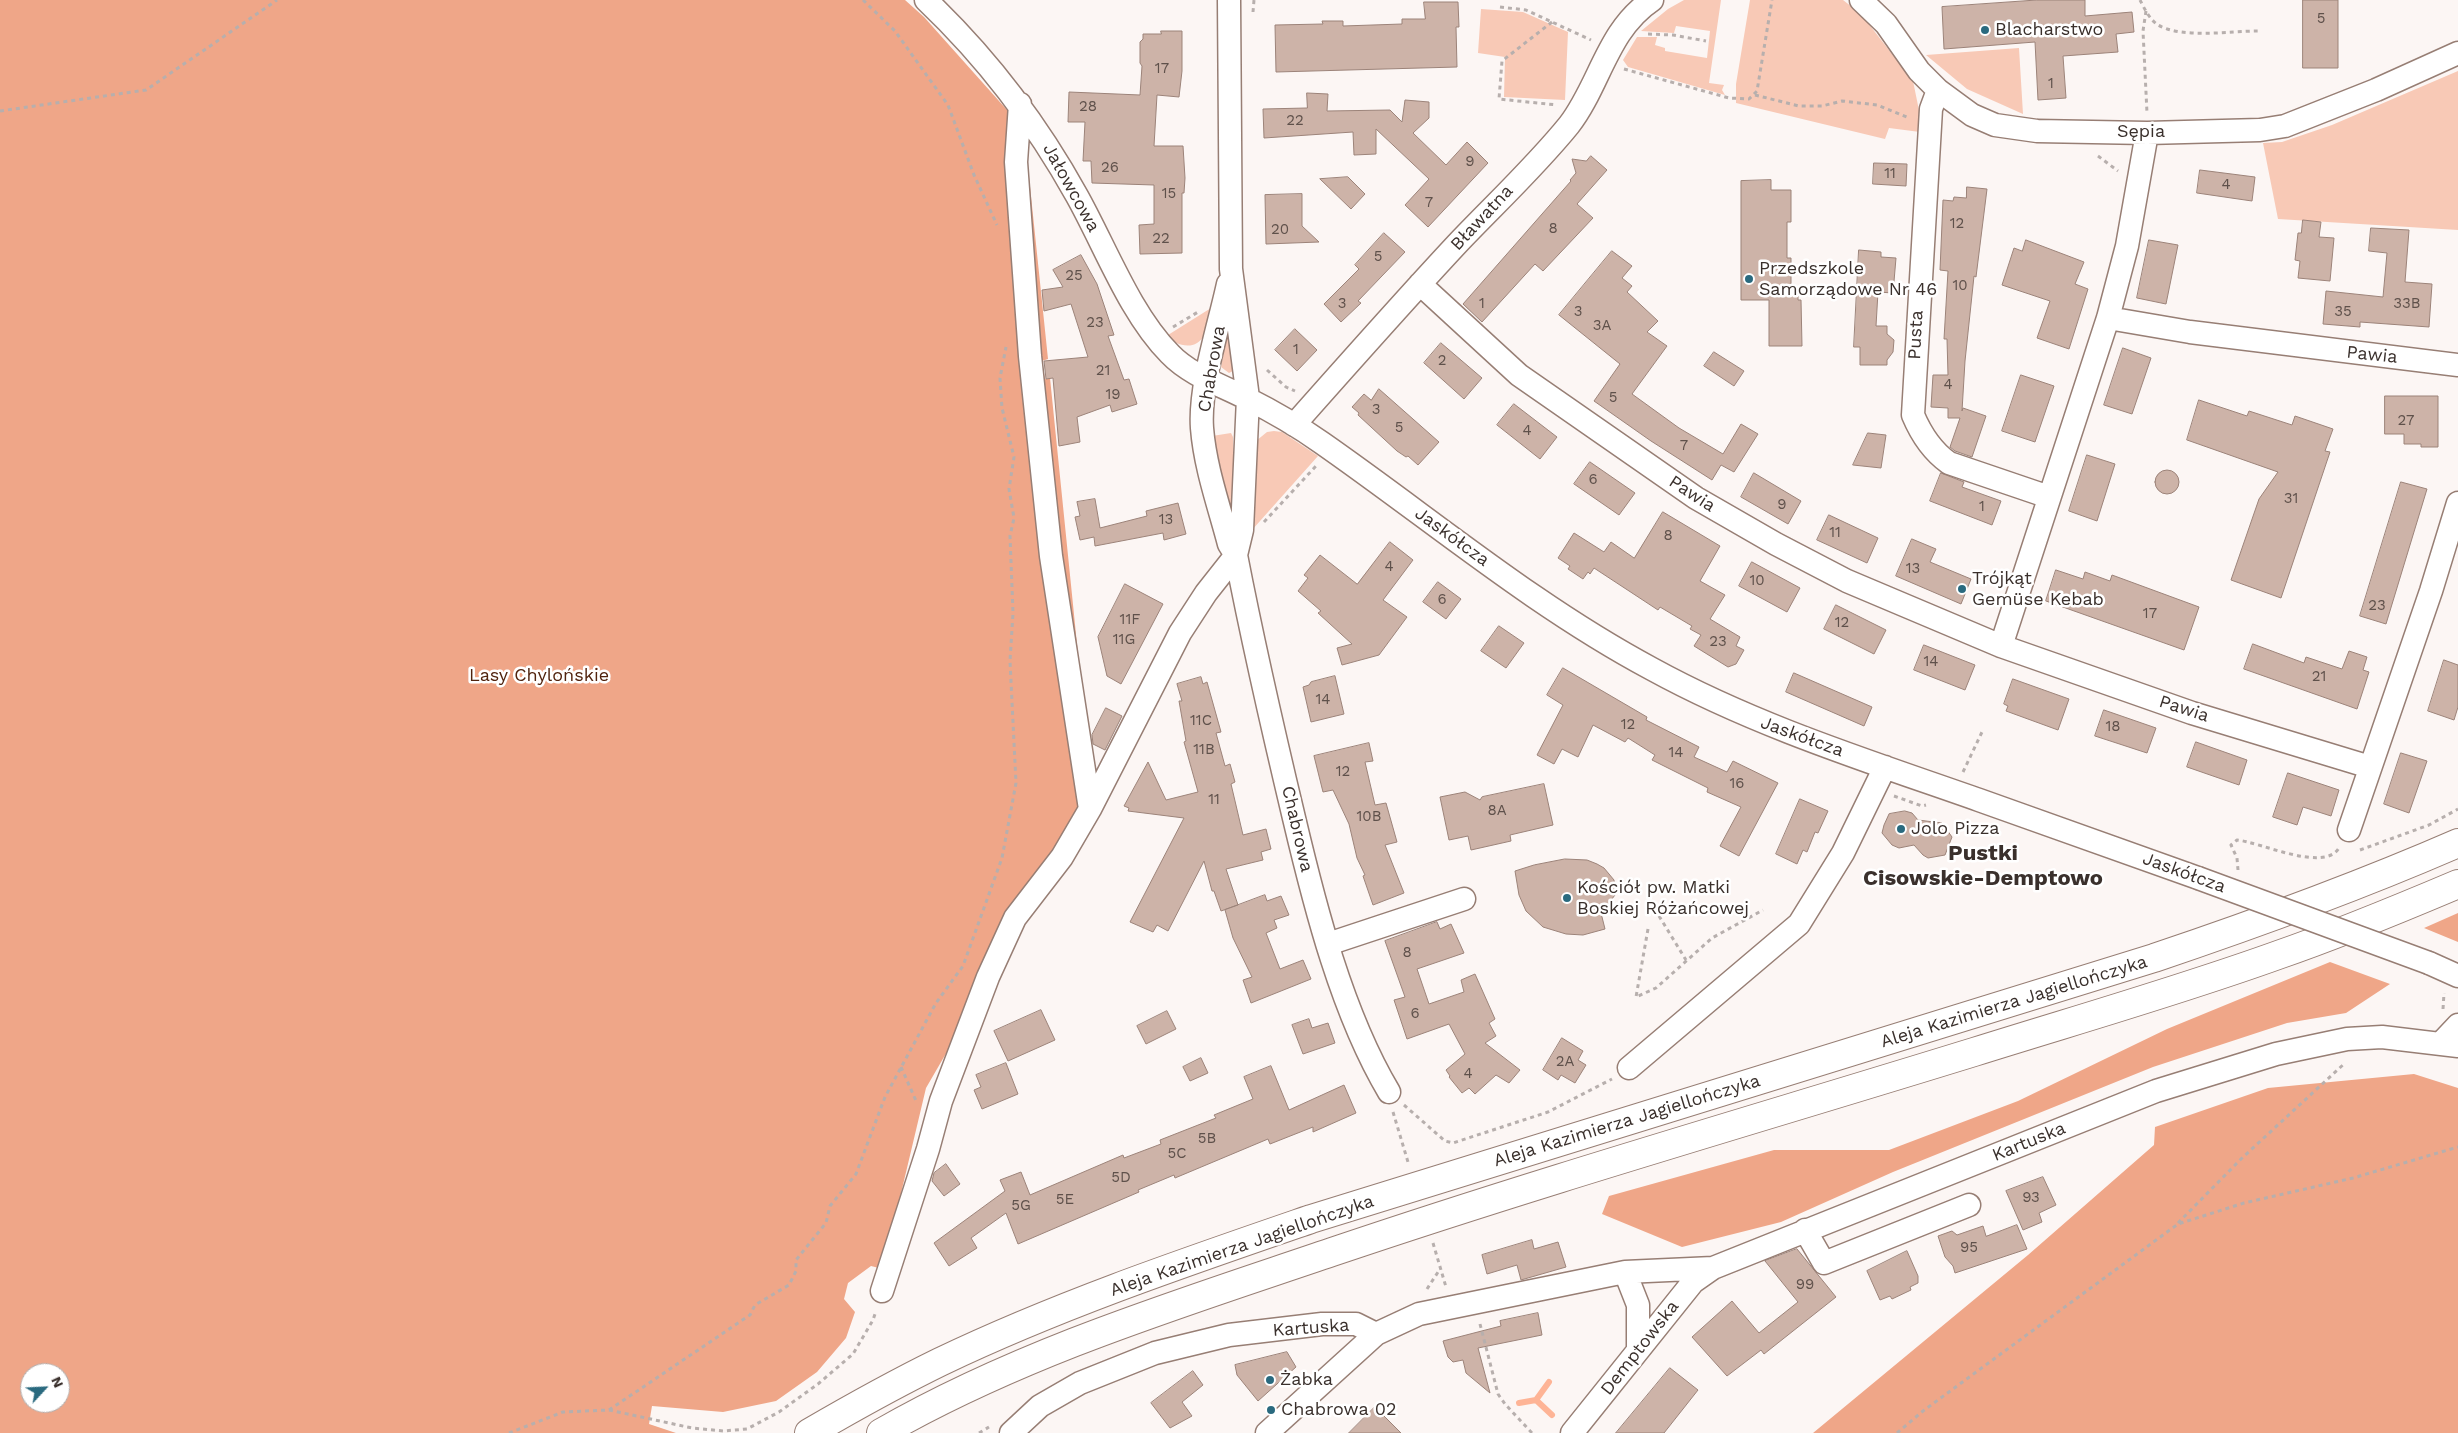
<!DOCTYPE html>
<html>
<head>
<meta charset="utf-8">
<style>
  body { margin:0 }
  #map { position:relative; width:2458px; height:1433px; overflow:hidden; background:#fcf6f4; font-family:"Work Sans",sans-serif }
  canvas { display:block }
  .north { position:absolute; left:20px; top:1363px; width:50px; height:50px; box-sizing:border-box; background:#fff; border:1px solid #b0acab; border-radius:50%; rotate:65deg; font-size:14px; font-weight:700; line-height:20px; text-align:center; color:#3a302c }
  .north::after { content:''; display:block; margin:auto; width:18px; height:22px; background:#2a6a7f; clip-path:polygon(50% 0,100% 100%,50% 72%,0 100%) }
</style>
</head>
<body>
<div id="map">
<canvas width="2458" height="1433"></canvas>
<div class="north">N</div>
</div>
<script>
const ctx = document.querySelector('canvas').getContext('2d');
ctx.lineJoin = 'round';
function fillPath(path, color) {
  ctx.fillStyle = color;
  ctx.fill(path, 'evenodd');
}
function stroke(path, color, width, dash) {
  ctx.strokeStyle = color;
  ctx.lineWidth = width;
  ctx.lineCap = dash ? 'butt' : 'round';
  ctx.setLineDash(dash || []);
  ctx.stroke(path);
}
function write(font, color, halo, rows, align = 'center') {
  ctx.font = font + ' "Work Sans",sans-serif';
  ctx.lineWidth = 5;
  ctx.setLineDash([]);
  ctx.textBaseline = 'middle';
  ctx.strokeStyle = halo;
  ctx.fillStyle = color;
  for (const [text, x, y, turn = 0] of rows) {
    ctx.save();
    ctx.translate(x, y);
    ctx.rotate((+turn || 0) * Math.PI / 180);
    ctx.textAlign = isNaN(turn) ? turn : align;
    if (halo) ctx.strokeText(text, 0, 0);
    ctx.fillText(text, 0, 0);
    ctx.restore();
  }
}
const green = new Path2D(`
  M1684,0H1721L1709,83L1724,85L1722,90L1725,95L1628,67L1623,60L1637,37H1657L1655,45L1665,48V51L1707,58L1710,31L1676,26L1674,33L1641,31L1668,9Z
  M1750,0H1843L1861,14L1913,81L1921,120L1920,132L1889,128L1885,139L1736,103V84Z
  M1481,9L1523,12L1568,32L1565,100L1504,97L1505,57L1478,53Z
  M2019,48L2023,114L1967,89L1926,55Z
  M2458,71V230L2278,219L2263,143L2282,142L2332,125Z
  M1211,308C1209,317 1207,327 1204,335C1197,351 1175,347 1168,335Z
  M1231,314L1233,371L1229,373L1221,367Z
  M1274,431L1282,432L1318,456L1252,530L1256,441L1267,432Z
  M1231,433L1233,437L1236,522L1233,523L1212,436Z`);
const forest = new Path2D(`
  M0,0H905L924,17L1024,129L1048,359L1042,361L1045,379L1050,378L1091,782L977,1000L926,1088L883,1269L871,1266L848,1283L844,1299L855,1312L846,1338L817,1372L776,1401L723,1412L652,1406L649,1424L676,1433H0ZM30,1373H60V1403H30Z
  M2458,913V942L2424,928Z
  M2330,962L2390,984L2346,1013L2287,1023L2153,1067L1893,1172L1781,1222L1682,1247L1602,1214L1609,1196L1774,1150H1889L2018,1101L2167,1029Z
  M2414,1074L2458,1088V1433H1813L2028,1255L2154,1145L2155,1127L2268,1088Z`);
const stream = new Path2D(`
  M1536,1400L1552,1415
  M1519,1403L1536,1400L1549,1382`);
const building = new Path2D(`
  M2037,0H2085V16L2132,12L2134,32L2116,34L2118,52L2063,56L2066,98L2038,100L2035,42L1944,49L1942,7Z
  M2303,0H2338V68H2303Z
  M1424,2H1458L1459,27H1456L1457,67L1276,72L1275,25L1323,24L1322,21H1343V26L1402,24V19H1425Z
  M1161,31H1182V71L1179,97L1157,95L1154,146H1183L1185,178L1184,193H1182V253L1140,254L1139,225L1154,224V185L1092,183L1091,161H1083L1085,122H1068L1069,92L1140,95L1142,66L1140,63V42L1143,39V34H1161Z
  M1307,93L1328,94L1327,111L1390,110L1402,122L1405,100L1429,102V118L1413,133L1446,165L1467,142L1488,163L1428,227L1405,205L1429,179L1376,129V154L1354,155L1353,132L1264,138L1263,109L1307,108Z
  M1591,156L1607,170L1577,204L1593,218L1543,271L1535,264L1482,322L1463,304L1571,181L1570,180L1576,173L1572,159L1586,161Z
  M1874,163L1907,164L1906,186L1873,184Z
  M2200,170L2255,177L2252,201L2197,193Z
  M1348,177L1365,194L1351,209L1320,179Z
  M1771,180V190H1791V222H1787V258H1791V288H1798V300H1801L1802,346H1769V300H1741V181Z
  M1967,187L1987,189L1976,277L1974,276L1965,361L1962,411L1963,408L1986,416L1972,457L1955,451L1950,447L1960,418H1948V408L1931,407L1933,375H1948L1947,339H1944L1948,271L1940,270L1943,200L1953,201L1954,197L1966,198Z
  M1302,194V226L1319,242L1266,244L1265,195Z
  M2303,220L2321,222L2319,237L2334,238L2330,281L2298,278L2300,261L2295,260L2298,233H2301Z
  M2371,228L2409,230L2405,282L2432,284L2429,327L2360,322V327L2323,324L2326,291L2383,297L2387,253L2369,251Z
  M1384,233L1405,252L1358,301L1361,303L1341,322L1324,304L1359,269L1355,265Z
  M2026,240L2084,262L2075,284L2088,289L2069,349L2037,338L2050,301L2002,285L2014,248L2022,251Z
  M2149,240L2178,245L2166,304L2137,298Z
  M1859,250L1881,252V257L1896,258L1893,293L1878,292L1876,326H1887V334L1894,340L1893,352L1887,360V365H1860V347H1854Z
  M1612,251L1632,266L1622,278L1632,286L1627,292L1658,321L1647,332L1667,346L1632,394L1679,428L1723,454L1741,424L1758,434L1734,472L1721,465L1712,480L1651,441L1594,401L1620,364L1559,315Z
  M1081,255L1097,284L1114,335L1108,336L1124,380L1129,379L1137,404L1112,412L1110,405L1077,417L1080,442L1059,446L1053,378L1046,379L1044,361L1088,357L1071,304L1044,311L1042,290L1063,287L1053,270Z
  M1295,329L1317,350L1297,371L1275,350Z
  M1441,343L1482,378L1464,399L1424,363Z
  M2123,348L2151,358L2132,414L2104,405Z
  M1714,352L1744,371L1734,386L1704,366Z
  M2021,375L2054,386L2035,442L2002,431Z
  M1379,389L1439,442L1418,465L1408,456L1406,457L1397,451L1358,415L1359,413L1352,407L1364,394L1371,400Z
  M2385,396H2438V447H2421V444H2404V434H2385Z
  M2199,400L2247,416L2249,411L2292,425L2295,416L2333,429L2325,451L2330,452L2281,598L2231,580L2259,499L2278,472L2187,440Z
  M1514,404L1557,437L1540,459L1497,425Z
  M1868,433L1886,435L1881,468L1853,465Z
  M2087,455L2115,464L2097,521L2069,511Z
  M1590,462L1635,493L1619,515L1574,484Z
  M2155 482a12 12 0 1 1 24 0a12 12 0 1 1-24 0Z
  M1754,473L1801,501L1788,524L1741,497Z
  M1941,473L1964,482L1962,487L2001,501L1992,525L1930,501Z
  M2401,482L2427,489L2386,624L2360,616Z
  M1095,499L1100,528L1147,516L1146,511L1178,503L1186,534L1164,540L1163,533L1095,546L1094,537L1080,540L1075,517L1080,516L1077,502Z
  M1663,512L1720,546L1700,581L1725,595L1710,619L1740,637L1736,646L1744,650L1736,664L1728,667L1694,646L1701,635L1690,629L1692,626L1660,607L1658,610L1594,568L1590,574L1588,572L1583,579L1568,569L1570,566L1558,558L1574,533L1604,552L1611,542L1634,558Z
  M1829,515L1878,538L1867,563L1817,540Z
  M1912,539L1936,549L1930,562L1971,579L1961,604L1896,576Z
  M1390,542L1413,560L1383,600L1407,617L1379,655L1342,665L1337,648L1352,644L1318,613L1321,611L1298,591L1308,578L1304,575L1320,555L1357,584Z
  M1752,562L1800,588L1787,612L1739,586Z
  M2056,570L2083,579L2085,572L2110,581L2112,575L2199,607L2184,650L2046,601Z
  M1438,582L1461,599L1446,619L1423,602Z
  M1125,584L1163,604L1121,684L1107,676L1098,637Z
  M1836,605L1886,630L1874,654L1824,629Z
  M1499,626L1524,643L1506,668L1481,651Z
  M2253,644L2304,663L2306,657L2342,669L2349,651L2367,657L2363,670L2369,672L2357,709L2244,669Z
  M1924,645L1975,665L1965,690L1914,670Z
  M2444,660L2458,665V707L2454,720L2428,711Z
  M1563,668L1647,717L1646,720L1699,747L1694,757L1727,772L1733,761L1778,783L1739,856L1720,846L1741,807L1707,792L1708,788L1652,760L1655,755L1628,738L1625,742L1593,725L1578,757L1562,749L1554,764L1537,755L1563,705L1547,695Z
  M1794,673L1872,707L1864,726L1786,692Z
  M1335,676L1344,714L1311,722L1303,687L1309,685L1311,682Z
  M1201,677L1203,684L1207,682L1221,732L1216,733L1225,766L1230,764L1235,782L1231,784L1243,835L1266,829L1271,849L1261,852L1263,860L1226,869L1238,905L1221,911L1214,891H1212L1204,861L1168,931L1157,925L1153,932L1130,922L1184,818L1128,811L1129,808L1124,806L1148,762L1166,800L1198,792L1184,742L1186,741L1179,701H1182L1177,684Z
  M2013,679L2069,699L2058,730L2006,711L2008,706L2004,704Z
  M1106,708L1122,716L1105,750L1093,744L1092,735Z
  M2104,710L2156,728L2147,753L2095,736Z
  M2196,742L2247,760L2239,785L2187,767Z
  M1369,743L1373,761L1365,762L1375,805L1386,803L1397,842L1385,845L1404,893L1373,905L1363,876L1365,875L1357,858L1349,824L1333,790L1323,792L1314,756Z
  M2401,753L2427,761L2409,813L2384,804Z
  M2288,773L2339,790L2331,816L2303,807L2297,825L2273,817Z
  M1544,784L1553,825L1510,835L1511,841L1471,850L1468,836L1449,840L1440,797L1465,792L1480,800L1482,797Z
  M1800,799L1828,811L1818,833L1815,832L1807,852L1803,850L1797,864L1776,854Z
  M1905,811L1912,813L1918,820L1942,823L1952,837L1945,855L1928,858L1923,855L1914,845L1899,848L1892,845L1882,833L1884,825L1889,814Z
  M1565,859L1587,860L1597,864L1604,868L1614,880L1615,895L1601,913L1605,929L1583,935L1566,934L1543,927L1526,911L1519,895L1515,871L1534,865Z
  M1265,895L1267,901L1281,896L1289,915L1274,920L1277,928L1266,933L1280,969L1303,960L1311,979L1251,1003L1243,980L1252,977L1233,938L1225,910Z
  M1437,922L1440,929L1451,924L1464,953L1417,969L1429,1004L1464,992L1461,980L1475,974L1495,1019L1489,1023L1496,1036L1485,1043L1520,1070L1509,1083L1496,1075L1475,1094L1469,1088L1462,1093L1449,1077L1450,1076L1446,1070L1465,1054L1449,1024L1407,1039L1394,1000L1405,997L1385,941Z
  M1041,1010L1055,1040L1008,1061L994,1031Z
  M1167,1011L1176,1029L1146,1044L1137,1026Z
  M1309,1019L1312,1028L1328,1023L1335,1043L1303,1054L1292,1025Z
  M1562,1038L1583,1051L1578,1060L1586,1065L1575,1083L1561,1075L1558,1080L1543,1070Z
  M1201,1058L1208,1073L1190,1081L1183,1067Z
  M1006,1063L1018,1094L982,1109L974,1090L981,1087L976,1075Z
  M1271,1066L1289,1110L1344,1085L1356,1113L1313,1132V1127L1270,1144L1268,1139L1175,1178L1174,1175L1138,1190L1139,1192L1018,1244L1006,1213L971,1238L977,1248L949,1266L934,1243L1005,1191L1000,1180L1021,1172L1030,1195L1123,1155L1124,1158L1161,1144L1160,1140L1216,1118L1214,1115L1253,1099L1244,1077Z
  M946,1164L960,1184L944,1196L932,1181L934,1173Z
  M2043,1177L2056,1205L2039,1213L2042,1222L2023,1230L2006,1191Z
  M2017,1225L2027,1249L1955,1273L1953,1266L1945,1257L1938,1236L1952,1231L1957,1235L1983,1226L1986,1236Z
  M1532,1240L1534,1249L1558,1242L1566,1267L1521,1280L1517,1265L1487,1274L1482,1255Z
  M1797,1249L1836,1297L1764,1354L1761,1350L1727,1376L1692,1337L1732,1301L1759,1333L1798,1302L1765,1261Z
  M1907,1251L1918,1276V1283L1910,1287L1911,1290L1892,1299L1890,1296L1880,1300L1867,1271Z
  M1538,1313L1542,1335L1478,1348L1490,1393L1466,1373L1463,1360L1453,1362L1448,1357L1443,1341L1501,1326L1500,1321Z
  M1287,1352L1296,1367L1258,1401L1237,1375L1235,1365Z
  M1670,1368L1698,1390L1664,1433H1616Z
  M1193,1371L1203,1385L1182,1402L1192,1416L1170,1428L1151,1403Z
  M1375,1407L1401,1433H1349Z`);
const path = new Path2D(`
  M863,0L895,31L948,105L974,175L997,225
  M2140,0C2144,8 2150,20 2158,25C2183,39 2229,31 2258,31
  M1500,7L1526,10L1591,40
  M2146,11L2143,31L2147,113
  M1253,12L1254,0
  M1552,22L1502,61L1499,99L1557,105
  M1648,34L1673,35L1706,41
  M1624,69L1729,98L1749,99L1757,91L1772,0
  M1755,95L1799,106H1822L1842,101L1877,105L1909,118
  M0,111L146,90L277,0
  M2098,156L2118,171
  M1173,327L1198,312
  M1267,370L1286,387L1295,391
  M1264,522L1316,466
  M1963,772L1982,732
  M1894,796L1922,806L1926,805
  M2360,850L2429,825L2458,809
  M2238,870L2237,858L2231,845L2237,840C2260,842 2324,873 2339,848
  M1659,916L1686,960
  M1648,929L1636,997L1656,988L1712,938L1763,910
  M2443,1009L2444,993
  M901,1067L917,1103
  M1404,1105L1445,1141L1453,1143L1548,1112L1612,1079
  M1393,1112L1408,1162
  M2178,1223L2241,1159L2345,1063
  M1433,1243L1446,1287
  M1427,1289L1440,1269
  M1480,1324L1498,1394L1505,1404L1532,1433
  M609,1410L750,1315L755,1305L789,1285L796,1271V1260L826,1223L830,1206L856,1174L885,1097L936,1003L963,966L1002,858L1016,783L1010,661L1013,613L1010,536L1014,518L1009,489L1014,457L1002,408L1000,378L1006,347
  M509,1433L563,1412L609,1410L692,1428L723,1431L747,1429L779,1412L818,1384L853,1354L873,1320L876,1311
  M979,1433L989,1427
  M1897,1433L1923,1411L2178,1224L2244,1203L2353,1178L2458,1147`);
const minor = new Path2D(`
  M926,0C987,58 1036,122 1077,196C1105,246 1130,314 1170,354C1190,375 1221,385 1246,398C1272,411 1298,426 1322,443C1431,519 1534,606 1652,669C1756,726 1868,761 1979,800C2052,826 2125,852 2198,878
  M1861,0L1886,24L1919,71L1938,90L1972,115L1995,125L2037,131L2147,133L2260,130L2285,126L2376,90L2458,53
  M1938,90L1931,109L1913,415C1921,434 1932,451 1949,463L2049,497
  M1020,104L1016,162L1030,356L1051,556L1090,809
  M1228,284C1219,326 1199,386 1202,428C1205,467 1219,506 1229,544L1236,555C1253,643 1273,730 1294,818C1315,907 1342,1013 1389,1092
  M1420,284L1519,375L1696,498L1776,544L1847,581L2001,646L2192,713L2370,767
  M2108,318L2190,332L2458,365
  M1294,425C1348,364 1402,303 1457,244C1494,205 1535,167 1569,125C1600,85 1607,30 1652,0
  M2001,646L2108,318L2127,246L2147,133
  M2349,830L2431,591L2458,503
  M1328,944L1464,899
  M2429,963L2458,976
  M2441,1043L2458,1025
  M1629,1068L1799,924L1843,853L1885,767
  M1805,1230L1824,1263L1969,1205
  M1625,1272L1638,1305V1348
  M882,1291L928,1149L941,1101L988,977L1015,918L1062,857L1090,809L1180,633L1206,593L1236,555L1242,530L1248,398L1231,269L1229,0
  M1011,1433L1040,1406L1080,1383L1155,1353L1229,1335L1322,1324H1356L1376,1334
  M1267,1433L1376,1334L1419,1314L1625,1272L1713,1268L2156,1091L2276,1054L2347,1039L2382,1037L2458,1046
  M1572,1433L1693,1282L1713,1268`);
const highway = new Path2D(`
  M809,1433C852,1408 895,1384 940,1362C1059,1305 1186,1262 1311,1219L2154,958C2258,923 2357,887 2458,843
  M881,1433C1022,1352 1179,1304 1332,1252C1545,1180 1760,1118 1974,1052C2076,1020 2178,991 2278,955C2339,934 2399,909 2458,884`);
const minorBridge = new Path2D(`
  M2198,878L2429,963`);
const markers = [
  [1985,30,5,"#2a6a7f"],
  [1749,279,5,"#2a6a7f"],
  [1962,589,5,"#2a6a7f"],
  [1901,829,5,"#2a6a7f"],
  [1567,898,5,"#2a6a7f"],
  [1270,1380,5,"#2a6a7f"],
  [1271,1410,5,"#2a6a7f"]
];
const numberNames = [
  ["5",2321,19],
  ["17",1162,69],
  ["1",2051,84],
  ["28",1088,107],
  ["22",1295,121],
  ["9",1470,162],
  ["26",1110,168],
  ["11",1890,174],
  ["4",2226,185],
  ["15",1169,194],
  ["7",1429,203],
  ["12",1957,224],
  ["8",1553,229],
  ["20",1280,230],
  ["22",1161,239],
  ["5",1378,257],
  ["25",1074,276],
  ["10",1960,286],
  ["3",1342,304],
  ["1",1482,304],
  ["33B",2407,304],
  ["3",1578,312],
  ["35",2343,312],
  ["23",1095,323],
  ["3A",1602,326],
  ["1",1296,350],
  ["2",1442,361],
  ["21",1103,371],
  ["4",1948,385],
  ["19",1113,395],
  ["5",1613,398],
  ["3",1376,410],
  ["27",2406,421],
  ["5",1399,428],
  ["4",1527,431],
  ["7",1684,446],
  ["6",1593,480],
  ["31",2291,499],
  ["9",1782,505],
  ["1",1982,507],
  ["13",1166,520],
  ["11",1835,533],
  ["8",1668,536],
  ["4",1389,567],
  ["13",1913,569],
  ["10",1757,581],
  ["6",1442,600],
  ["23",2377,606],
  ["17",2150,614],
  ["11F",1130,620],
  ["12",1842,623],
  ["11G",1124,640],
  ["23",1718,642],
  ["14",1931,662],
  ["21",2319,677],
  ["14",1323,700],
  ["11C",1201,721],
  ["12",1628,725],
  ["18",2113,727],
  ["11B",1204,750],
  ["14",1676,753],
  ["12",1343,772],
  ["16",1737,784],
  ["11",1214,800],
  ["8A",1497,811],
  ["10B",1369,817],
  ["8",1407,953],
  ["6",1415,1014],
  ["2A",1565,1062],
  ["4",1468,1074],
  ["5B",1207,1139],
  ["5C",1177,1154],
  ["5D",1121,1178],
  ["93",2031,1198],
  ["5E",1065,1200],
  ["5G",1021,1206],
  ["95",1969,1248],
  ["99",1805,1285]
];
const poiNames = [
  ["Blacharstwo",1995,30],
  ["Przedszkole",1759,269],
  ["Samorządowe Nr 46",1759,290],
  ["Trójkąt",1972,579],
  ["Gemüse Kebab",1972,600],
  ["Jolo Pizza",1911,829],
  ["Kościół pw. Matki",1577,888],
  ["Boskiej Różańcowej",1577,909],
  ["Żabka",1280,1380],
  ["Chabrowa 02",1281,1410]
];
const streetNames = [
  ["Sępia",2141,132],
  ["Jałowcowa",1071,188,61],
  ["Bławatna",1482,218,-47],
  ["Pusta",1916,335,-87],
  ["Pawia",2372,355,6],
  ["Chabrowa",1212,369,-80],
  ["Pawia",1692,494,33],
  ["Jaskółcza",1452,537,36],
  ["Pawia",2184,709,18],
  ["Jaskółcza",1802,737,20],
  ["Chabrowa",1297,829,77],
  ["Jaskółcza",2184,873,20],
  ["Aleja Kazimierza Jagiellończyka",2014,1002,-17],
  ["Aleja Kazimierza Jagiellończyka",1627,1121,-17],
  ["Kartuska",2029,1142,-22],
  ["Aleja Kazimierza Jagiellończyka",1242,1246,-19],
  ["Kartuska",1311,1328,-4],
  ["Demptowska",1640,1348,-52]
];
const parkNames = [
  ["Lasy Chylońskie",539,676]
];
const districtNames = [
  ["Pustki",1983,854],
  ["Cisowskie-Demptowo",1983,879]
];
fillPath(green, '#f8c9b6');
fillPath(forest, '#efa688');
stroke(stream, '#feb496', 6);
fillPath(building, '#cdb3a8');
stroke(building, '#9c8379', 1);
stroke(minor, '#977e74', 25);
stroke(highway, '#977e74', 30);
stroke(path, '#b7afad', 3, [4, 4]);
stroke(minor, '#fff', 22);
stroke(highway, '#fff', 28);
stroke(minorBridge, '#977e74', 25, []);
stroke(minorBridge, '#fff', 22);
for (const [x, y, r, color] of markers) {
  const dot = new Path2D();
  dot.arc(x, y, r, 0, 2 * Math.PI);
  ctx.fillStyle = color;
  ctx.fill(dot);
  stroke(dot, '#fff', 2);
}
write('15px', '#5f514b', null, numberNames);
write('18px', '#3a302c', '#fff', poiNames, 'left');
write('18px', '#3a302c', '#fff', streetNames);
write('18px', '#51230e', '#fff', parkNames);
write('bold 22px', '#3a302c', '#fff', districtNames);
</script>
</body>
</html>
